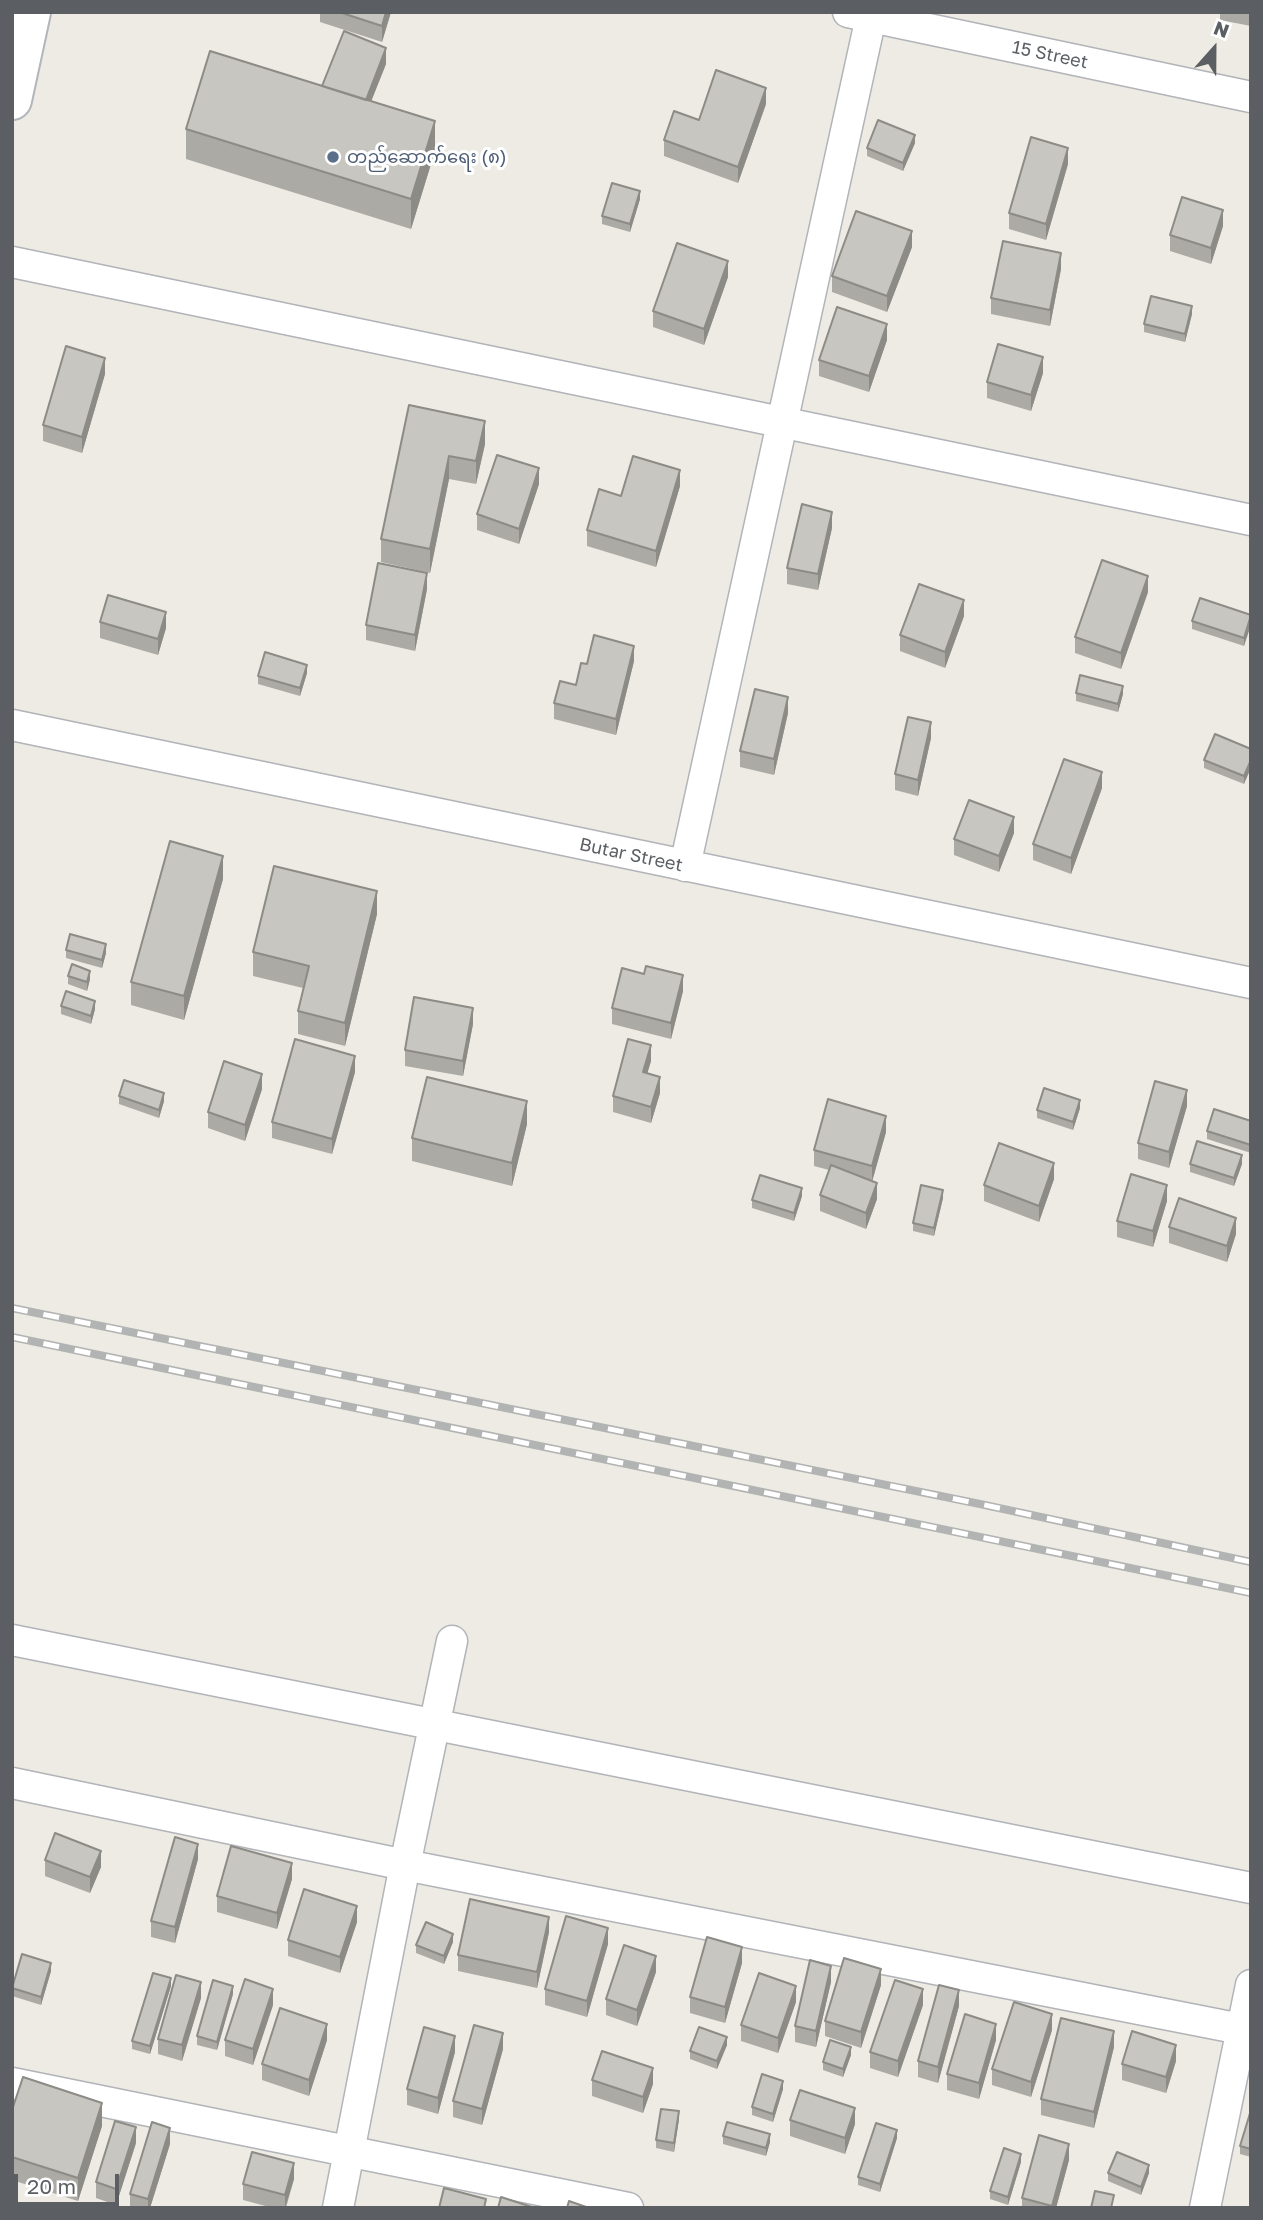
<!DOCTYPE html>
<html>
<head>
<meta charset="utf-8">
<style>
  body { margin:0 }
  #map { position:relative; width:1263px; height:2220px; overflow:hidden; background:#edebe3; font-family:"Golos Text",sans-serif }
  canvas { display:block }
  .frame { position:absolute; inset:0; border:14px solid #5b5f63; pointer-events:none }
  .north { position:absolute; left:1179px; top:14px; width:70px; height:70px; -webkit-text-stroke:5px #fff; paint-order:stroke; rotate:21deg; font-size:19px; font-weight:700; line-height:28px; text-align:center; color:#5b5f63 }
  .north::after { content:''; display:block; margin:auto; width:24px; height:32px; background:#5b5f63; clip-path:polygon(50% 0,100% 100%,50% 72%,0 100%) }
  .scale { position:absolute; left:14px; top:2174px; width:105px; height:32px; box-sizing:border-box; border:4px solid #5b5f63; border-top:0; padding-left:9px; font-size:21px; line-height:24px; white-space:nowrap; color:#5b5f63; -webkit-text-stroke:5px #fff; paint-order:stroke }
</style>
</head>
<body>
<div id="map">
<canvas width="1263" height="2220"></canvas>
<div class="frame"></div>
<div class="north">N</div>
<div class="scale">20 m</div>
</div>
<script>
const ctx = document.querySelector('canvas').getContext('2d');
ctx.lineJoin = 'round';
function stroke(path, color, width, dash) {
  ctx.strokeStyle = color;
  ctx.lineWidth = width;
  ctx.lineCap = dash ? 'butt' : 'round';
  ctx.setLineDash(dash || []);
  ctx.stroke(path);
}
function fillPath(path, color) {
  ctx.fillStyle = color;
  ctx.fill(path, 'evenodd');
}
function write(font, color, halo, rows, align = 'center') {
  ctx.font = font + ' "Golos Text","Noto Sans Myanmar",sans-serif';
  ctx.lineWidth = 6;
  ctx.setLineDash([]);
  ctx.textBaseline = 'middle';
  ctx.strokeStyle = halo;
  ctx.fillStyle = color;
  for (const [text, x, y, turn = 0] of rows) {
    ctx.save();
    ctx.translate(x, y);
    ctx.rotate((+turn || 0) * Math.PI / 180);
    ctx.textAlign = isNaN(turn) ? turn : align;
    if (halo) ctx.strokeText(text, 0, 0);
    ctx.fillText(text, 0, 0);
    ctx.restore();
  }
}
const street = new Path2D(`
  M848,12L1251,97
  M12,262L1251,520
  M12,725L1251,983
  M685,866L871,17
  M12,1640L1251,1888
  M12,1783L405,1865L1251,2031
  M12,2083L628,2208
  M338,2208L405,1865L452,1641
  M1205,2208L1251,1985`);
const secondary = new Path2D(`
  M12,100L31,12`);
const rail = new Path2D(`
  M12,1308L980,1504L1251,1562
  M12,1337L1251,1593`);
const wall = new Path2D(`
  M320,12H391L382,42L320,22Z
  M1220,12H1251V26L1220,20Z
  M386,64L371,101L435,151L411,229L186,159V129L322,86Z
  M766,104L738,183L664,156V140L699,120Z
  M915,143L903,171L867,156V148Z
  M1068,164L1046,240L1009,229V213Z
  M640,199L630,232L602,224V216Z
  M1223,226L1211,264L1170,251V235Z
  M912,247L887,312L832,292V276Z
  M1061,269L1050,326L991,314V298Z
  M728,277L704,345L653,327V311Z
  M1192,314L1185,342L1144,332V324Z
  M887,340L869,392L819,376V360Z
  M1043,373L1031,411L987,398V382Z
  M105,374L82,453L43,441V425Z
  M409,405L485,444L476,484L449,479L430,573L381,562V539Z
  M539,484L519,544L477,530V514Z
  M680,486L656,567L587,546V530L621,496Z
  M832,528L818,590L787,584V568Z
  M427,589L415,651L366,640V625Z
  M1148,592L1121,669L1075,653V637Z
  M1251,615L1244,646L1192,629V621Z
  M964,616L945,668L900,651V635Z
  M100,622L166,628L158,655L100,638Z
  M634,661L616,735L554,719V703L576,685L587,664Z
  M307,673L300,696L258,684V676Z
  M1076,693L1123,694L1118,712L1076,701Z
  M788,713L774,775L740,767V751Z
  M931,738L918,796L895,790V774Z
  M1251,749L1244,784L1204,768V760Z
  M1102,788L1071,874L1033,860V844Z
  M1014,833L999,872L954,855V839Z
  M223,879L184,1020L131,1005V982Z
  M377,914L345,1046L298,1034V1011L303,988L253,976V952Z
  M66,950L106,953L102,968L66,958Z
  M68,976L90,979L87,991L68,984Z
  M683,991L671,1039L612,1024V1008Z
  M61,1006L95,1009L91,1024L61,1014Z
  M473,1024L463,1076L405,1066V1050Z
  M651,1061L647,1073L660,1093L651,1123L613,1112V1096Z
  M355,1072L332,1154L272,1138V1122Z
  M262,1089L245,1141L208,1128V1112Z
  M119,1096L164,1101L159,1118L119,1104Z
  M1187,1106L1169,1168L1138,1159V1143Z
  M1080,1108L1073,1130L1037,1118V1110Z
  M1251,1121V1153L1207,1139V1131Z
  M527,1124L512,1186L412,1161V1138Z
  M886,1132L872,1181L877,1199L866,1229L820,1211V1195L829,1170L814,1166V1150Z
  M1190,1164H1242L1234,1186L1190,1172Z
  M1054,1179L1039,1222L984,1201V1185Z
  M802,1196L794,1221L752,1208V1200Z
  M943,1198L934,1236L913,1231V1223Z
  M1167,1201L1153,1247L1117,1237V1221Z
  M1169,1227L1236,1234L1227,1262L1169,1243Z
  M198,1859L175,1943L151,1937V1921Z
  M45,1860L101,1867L90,1893L45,1876Z
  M292,1879L277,1929L217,1912V1896Z
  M357,1922L340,1973L288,1956V1940Z
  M549,1932L537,1988L458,1971V1955Z
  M453,1942L444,1964L416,1953V1945Z
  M608,1944L587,2017L545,2005V1989Z
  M742,1963L725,2023L690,2013V1997Z
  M51,1971L41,2005L12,1996V1988Z
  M656,1972L637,2026L606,2015V1999Z
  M831,1982L816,2047L795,2042V2026Z
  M881,1985L861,2048L825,2036V2021Z
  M171,1986L150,2054L132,2049V2041Z
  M233,1994L217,2050L197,2045V2036Z
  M201,1998L182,2061L158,2054V2039Z
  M796,2002L778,2053L741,2041V2025Z
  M273,2005L253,2065L225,2056V2040Z
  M923,2005L898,2077L870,2068V2052Z
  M959,2006L938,2083L918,2077V2061Z
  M1052,2030L1031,2097L992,2085V2069Z
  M327,2040L309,2096L262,2080V2064Z
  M996,2040L979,2099L947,2090V2074Z
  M727,2045L717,2069L690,2059V2051Z
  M1114,2047L1094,2128L1041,2115V2099Z
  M503,2049L482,2125L453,2117V2101Z
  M455,2052L438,2114L407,2105V2089Z
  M851,2055L843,2077L823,2070V2062Z
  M1176,2061L1166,2093L1122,2080V2064Z
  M592,2080L653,2084L643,2113L592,2096Z
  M783,2089L773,2122L752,2115V2107Z
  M12,2110L102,2126L78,2201L12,2180Z
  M1251,2110V2157L1240,2154V2146Z
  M679,2119L674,2152L656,2148V2140Z
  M790,2120L855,2124L845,2154L790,2136Z
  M723,2136L770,2142L766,2156L723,2144Z
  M897,2138L880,2192L858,2185V2177Z
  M136,2143L116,2205L96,2198V2182Z
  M170,2144L150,2208H130V2194Z
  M1069,2160L1056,2208H1022V2198Z
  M1021,2162L1008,2205L990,2199V2191Z
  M1108,2173H1149L1141,2195L1108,2181Z
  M294,2179L286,2208H273L243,2200V2184Z`);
const shadedWall = new Path2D(`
  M386,12H391L382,42V26Z
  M386,48V64L361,127V111Z
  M766,88V104L738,183V167Z
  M435,121V151L411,229V199Z
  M915,135V143L903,171V163Z
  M1068,148V164L1046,240V224Z
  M640,191V199L630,232V224Z
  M1223,210V226L1211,264V248Z
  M912,231V247L887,312V296Z
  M1061,253V269L1050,326V310Z
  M728,261V277L704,345V329Z
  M1192,306V314L1185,342V334Z
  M887,324V340L869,392V376Z
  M1043,357V373L1031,411V395Z
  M105,358V374L82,453V437Z
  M485,421V444L476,484V461Z
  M449,456V479L430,573V549Z
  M539,468V484L519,544V529Z
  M680,470V486L656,567V551Z
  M832,512V528L818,590V574Z
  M427,573V589L415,651V635Z
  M1148,576V592L1121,669V653Z
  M964,600V616L945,668V652Z
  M166,612V628L158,655V639Z
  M1251,617V625L1244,646V638Z
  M634,646V661L616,735V719Z
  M307,665V673L300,696V688Z
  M1123,686V694L1118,712V704Z
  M788,697V713L774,775V759Z
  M931,722V738L918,796V780Z
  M1251,760V768L1244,784V776Z
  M1102,772V788L1071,874V858Z
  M1014,817V833L999,872V856Z
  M223,856V879L184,1020V996Z
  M377,891V914L345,1046V1023Z
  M106,944V953L102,968V960Z
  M90,971V979L87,991V982Z
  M683,975V991L671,1039V1023Z
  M95,1001V1009L91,1024V1016Z
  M473,1008V1024L463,1076V1061Z
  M651,1045V1061L643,1088V1072Z
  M355,1056V1072L332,1154V1139Z
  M262,1074V1089L245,1141V1125Z
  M660,1077V1093L651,1123V1107Z
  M1187,1090V1106L1169,1168V1152Z
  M164,1093V1101L159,1118V1110Z
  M1080,1100V1108L1073,1130V1122Z
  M527,1101V1124L512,1186V1163Z
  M886,1116V1132L872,1182V1166Z
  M1242,1155V1164L1234,1186V1178Z
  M1054,1163V1179L1039,1222V1206Z
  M877,1183V1199L866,1229V1213Z
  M1167,1185V1201L1153,1247V1231Z
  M802,1188V1196L794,1221V1213Z
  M943,1190V1198L934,1236V1228Z
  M1236,1218V1234L1227,1262V1246Z
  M198,1844V1859L175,1943V1927Z
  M101,1851V1867L90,1893V1877Z
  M292,1863V1879L277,1929V1913Z
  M357,1906V1922L340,1973V1957Z
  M549,1917V1932L537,1988V1972Z
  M608,1928V1944L587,2017V2001Z
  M453,1934V1942L444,1964V1956Z
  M742,1947V1963L725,2023V2007Z
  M656,1956V1972L637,2026V2010Z
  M51,1963V1971L41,2005V1997Z
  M831,1966V1982L816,2047V2031Z
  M881,1969V1985L861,2048V2032Z
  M171,1978V1986L150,2054V2046Z
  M201,1982V1998L182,2061V2045Z
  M233,1986V1994L217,2050V2042Z
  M796,1986V2002L778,2053V2038Z
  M273,1989V2005L253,2065V2049Z
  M923,1989V2005L898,2077V2061Z
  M959,1990V2006L938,2083V2067Z
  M1052,2014V2030L1031,2097V2082Z
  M327,2024V2040L309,2096V2080Z
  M996,2024V2040L979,2099V2083Z
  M1114,2031V2047L1094,2128V2112Z
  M503,2033V2049L482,2125V2109Z
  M455,2036V2052L438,2114V2098Z
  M727,2037V2045L717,2069V2061Z
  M1176,2045V2061L1166,2093V2077Z
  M851,2047V2055L843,2077V2069Z
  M653,2068V2084L643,2113V2097Z
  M783,2081V2089L773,2122V2114Z
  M14,2085V2101L12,2106V2090Z
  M102,2103V2126L78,2201V2178Z
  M855,2108V2124L845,2154V2138Z
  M679,2111V2119L674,2152V2143Z
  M136,2127V2143L116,2205V2189Z
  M170,2128V2144L150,2208H148V2199Z
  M897,2130V2138L880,2192V2184Z
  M770,2134V2142L766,2156V2148Z
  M1069,2144V2160L1056,2208H1052Z
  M1021,2154V2162L1008,2205V2197Z
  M294,2163V2179L285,2208V2195Z
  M1149,2165V2173L1141,2195V2187Z`);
const building = new Path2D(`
  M339,12H386L382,26Z
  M344,31L386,48L366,100L322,86Z
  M210,51L435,121L411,199L186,129Z
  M716,70L766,88L738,167L664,140L674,111L699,120Z
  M878,120L915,135L903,163L867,148Z
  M1031,137L1068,148L1046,224L1009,213Z
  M612,183L640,191L630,224L602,216Z
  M1182,197L1223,210L1211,248L1170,235Z
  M856,211L912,231L887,296L832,276Z
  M1003,241L1061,253L1050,310L991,298Z
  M677,243L728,261L704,329L653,311Z
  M1151,296L1192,306L1185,334L1144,324Z
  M837,307L887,324L869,376L819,360Z
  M998,344L1043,357L1031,395L987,382Z
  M66,346L105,358L82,437L43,425Z
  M409,405L485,421L476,461L449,456L430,549L381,539Z
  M497,455L539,468L519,529L477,514Z
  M633,456L680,470L656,551L587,530L599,489L621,496Z
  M802,504L832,512L818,574L787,568Z
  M1102,560L1148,576L1121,653L1075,637Z
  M378,563L427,573L415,635L366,625Z
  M919,584L964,600L945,652L900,635Z
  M108,595L166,612L158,639L100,622Z
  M1200,598L1251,615L1244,638L1192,621Z
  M594,635L634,646L616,719L554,703L560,681L576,685L581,663L587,664Z
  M265,652L307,665L300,688L258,676Z
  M1080,675L1123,686L1118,704L1076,693Z
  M755,689L788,697L774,759L740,751Z
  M908,717L931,722L918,780L895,774Z
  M1215,734L1251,749V760L1244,776L1204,760Z
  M1064,759L1102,772L1071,858L1033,844Z
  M969,800L1014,817L999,856L954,839Z
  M170,841L223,856L184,996L131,982Z
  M274,866L377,891L345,1023L298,1011L309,966L253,952Z
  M70,934L106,944L102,960L66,950Z
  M72,964L90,971L87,982L68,976Z
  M646,966L683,975L671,1023L612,1008L622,968L644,974Z
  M66,991L95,1001L91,1016L61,1006Z
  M414,997L473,1008L463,1061L405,1050Z
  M295,1039L355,1056L332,1139L272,1122Z
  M628,1039L651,1045L643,1072L660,1077L651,1107L613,1096Z
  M224,1061L262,1074L245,1125L208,1112Z
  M427,1077L527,1101L512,1163L412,1138Z
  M124,1080L164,1093L159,1110L119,1096Z
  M1155,1081L1187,1090L1169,1152L1138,1143Z
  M1044,1088L1080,1100L1073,1122L1037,1110Z
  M828,1099L886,1116L872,1166L814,1150Z
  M1214,1109L1251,1121V1145L1207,1131Z
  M1197,1141L1242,1155L1234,1178L1190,1164Z
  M999,1143L1054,1163L1039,1206L984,1185Z
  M831,1165L877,1183L866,1213L820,1195Z
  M1131,1174L1167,1185L1153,1231L1117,1221Z
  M760,1175L802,1188L794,1213L752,1200Z
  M921,1185L943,1190L934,1228L913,1223Z
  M1179,1198L1236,1218L1227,1246L1169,1227Z
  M55,1833L101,1851L90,1877L45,1860Z
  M175,1837L198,1844L175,1927L151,1921Z
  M231,1846L292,1863L277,1913L217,1896Z
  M304,1889L357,1906L340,1957L288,1940Z
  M470,1899L549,1917L537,1972L458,1955Z
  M566,1916L608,1928L587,2001L545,1989Z
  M426,1922L453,1934L444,1956L416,1945Z
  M707,1937L742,1947L725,2007L690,1997Z
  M624,1945L656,1956L637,2010L606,1999Z
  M22,1954L51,1963L41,1997L12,1988Z
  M844,1958L881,1969L861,2032L825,2021Z
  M810,1960L831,1966L816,2031L795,2026Z
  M153,1973L171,1978L150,2046L132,2041Z
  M759,1973L796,1986L778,2038L741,2025Z
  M176,1975L201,1982L182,2045L158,2039Z
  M245,1979L273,1989L253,2049L225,2040Z
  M213,1980L233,1986L217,2042L197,2036Z
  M895,1980L923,1989L898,2061L870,2052Z
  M939,1985L959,1990L938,2067L918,2061Z
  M1014,2002L1052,2014L1031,2082L992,2069Z
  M280,2008L327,2024L309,2080L262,2064Z
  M965,2014L996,2024L979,2083L947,2074Z
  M1061,2018L1114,2031L1094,2112L1041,2099Z
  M474,2025L503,2033L482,2109L453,2101Z
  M424,2027L455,2036L438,2098L407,2089Z
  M699,2027L727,2037L717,2061L690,2051Z
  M1132,2031L1176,2045L1166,2077L1122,2064Z
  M830,2040L851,2047L843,2069L823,2062Z
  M602,2051L653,2068L643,2097L592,2080Z
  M762,2074L783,2081L773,2114L752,2107Z
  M23,2077L102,2103L78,2178L12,2157V2110Z
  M800,2090L855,2108L845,2138L790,2120Z
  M661,2109L679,2111L674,2143L656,2140Z
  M1251,2110V2149L1240,2146Z
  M115,2121L136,2127L116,2189L96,2182Z
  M152,2122L170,2128L148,2199L130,2194Z
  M727,2122L770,2134L766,2148L723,2136Z
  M876,2123L897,2130L880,2184L858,2177Z
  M1039,2135L1069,2144L1052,2206L1022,2198Z
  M1004,2148L1021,2154L1008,2197L990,2191Z
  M252,2152L294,2163L285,2195L243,2184Z
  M1117,2152L1149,2165L1141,2187L1108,2173Z
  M444,2188L486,2199L484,2208H439Z
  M1095,2191L1114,2195L1111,2208H1091Z
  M501,2197L535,2208H498Z
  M569,2201L589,2208H567Z`);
const markers = [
  [333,157,7,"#5c6f8a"]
];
const streetNames = [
  ["15 Street",1050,55,12],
  ["Butar Street",631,855,12]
];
const serviceNames = [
  ["တည်ဆောက်ရေး (၈)",347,157]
];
stroke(street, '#b1b4b8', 33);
stroke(secondary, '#b2b6ba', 42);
stroke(street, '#fff', 30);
stroke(secondary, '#fff', 38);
stroke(rail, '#b2b3b3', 8);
stroke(rail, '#fff', 5, [16]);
fillPath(wall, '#acaaa5');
fillPath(shadedWall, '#8c8b86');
fillPath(building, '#c8c6c0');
stroke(building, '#8c8b86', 2);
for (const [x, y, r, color] of markers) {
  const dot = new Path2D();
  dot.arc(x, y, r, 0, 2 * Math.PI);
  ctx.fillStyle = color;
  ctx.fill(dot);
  stroke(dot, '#fff', 2.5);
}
write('18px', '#5b5f63', '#fff', streetNames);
write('18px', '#4e5e75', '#fff', serviceNames, 'left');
</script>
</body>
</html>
